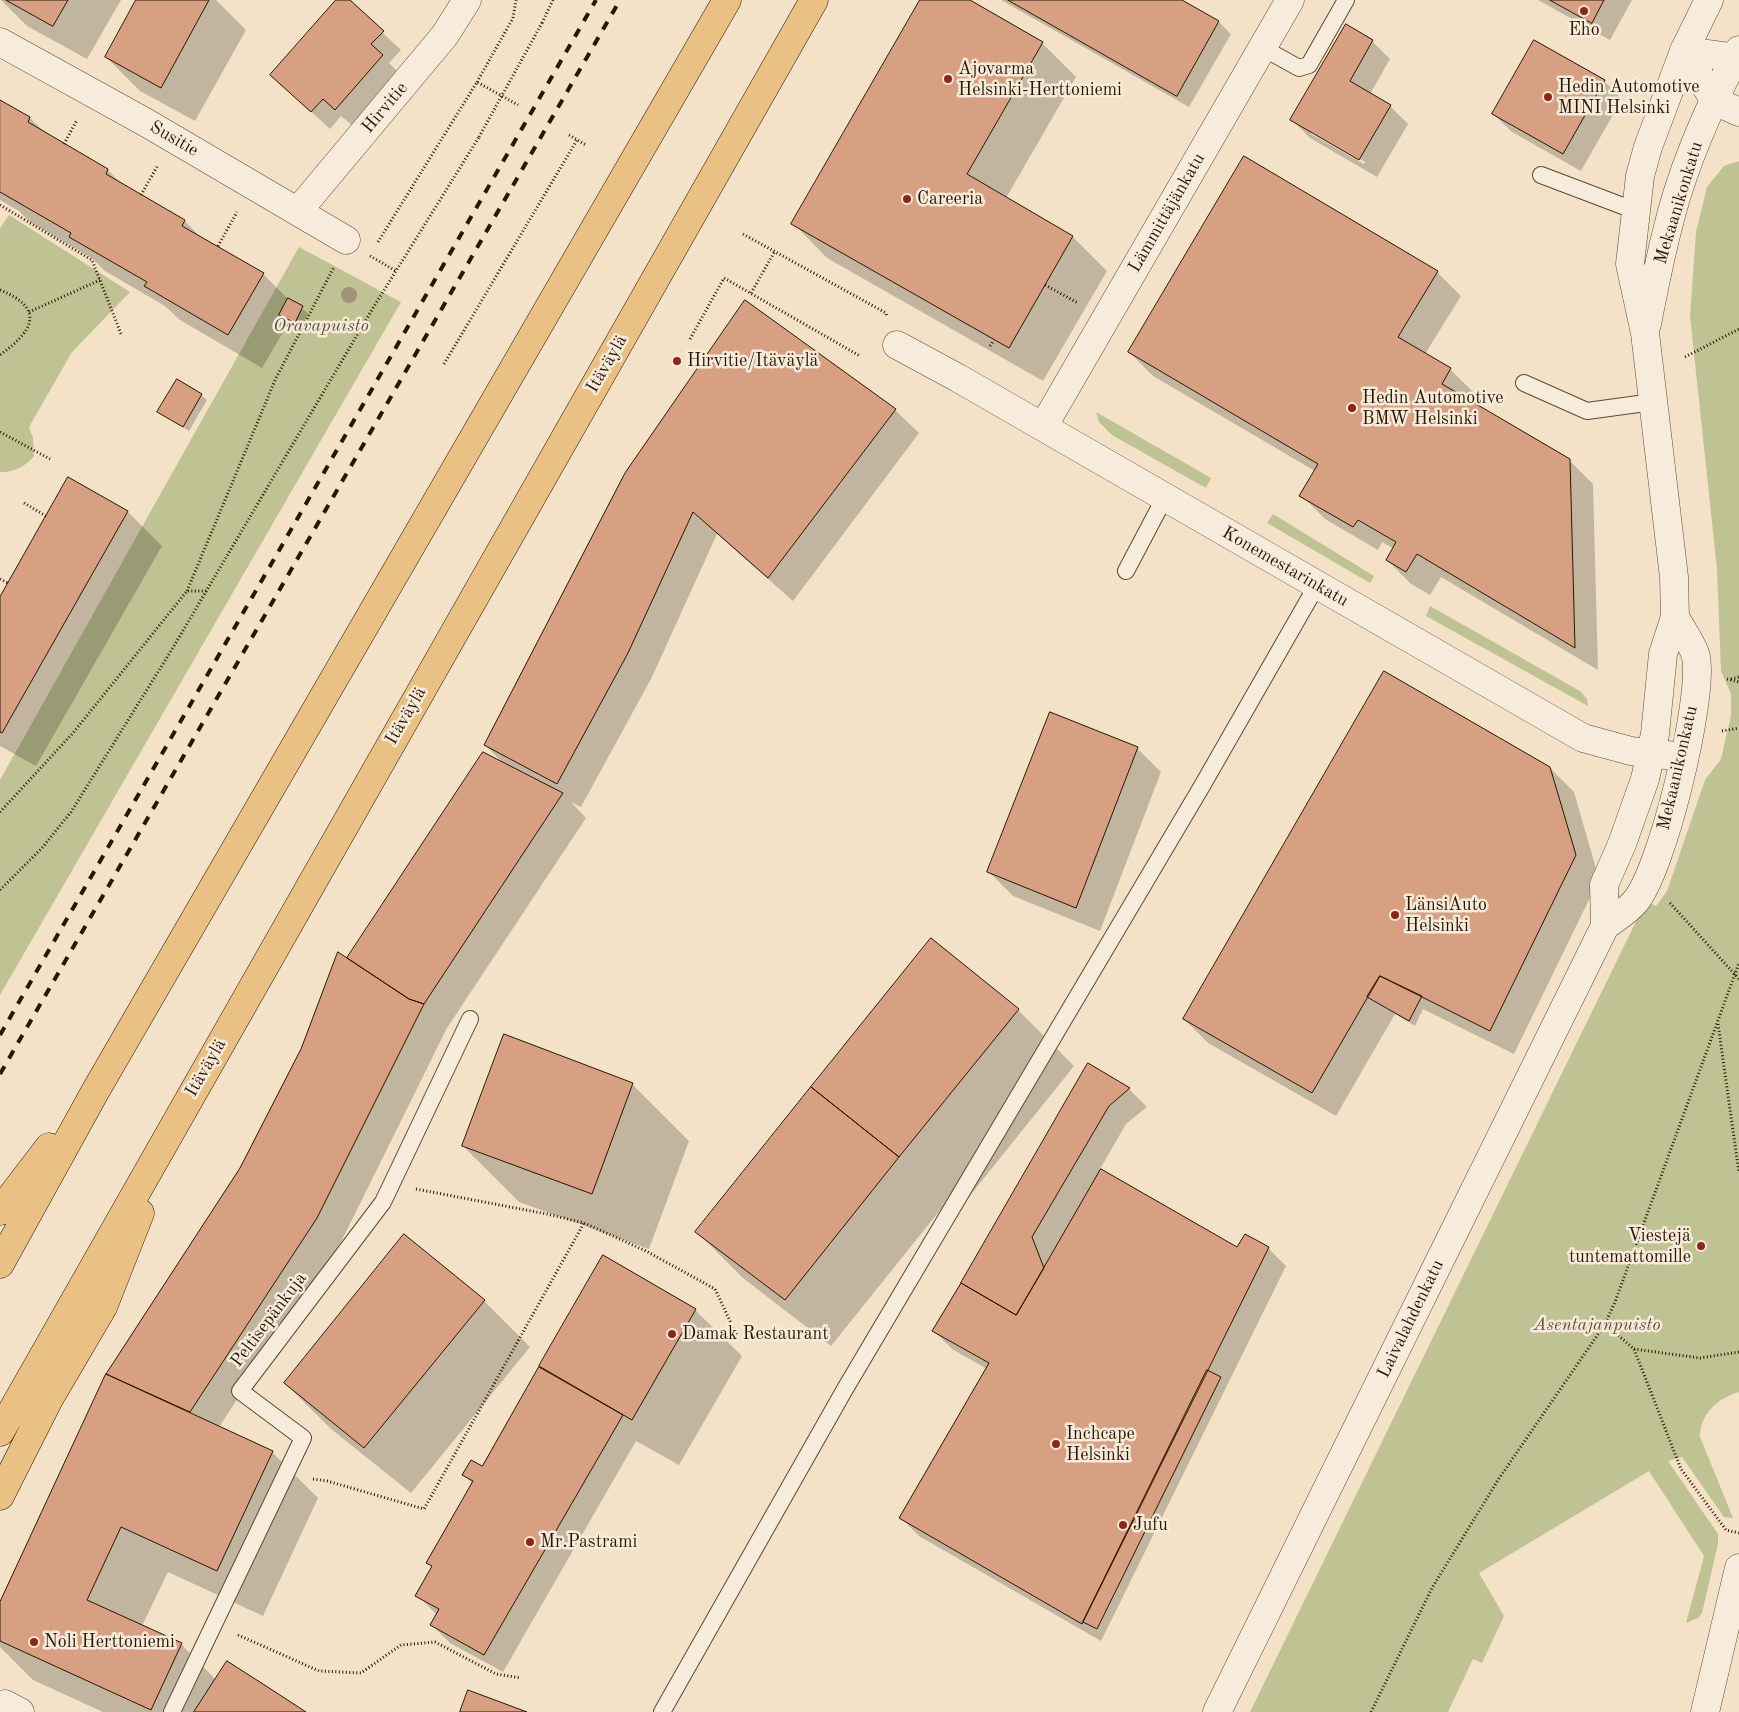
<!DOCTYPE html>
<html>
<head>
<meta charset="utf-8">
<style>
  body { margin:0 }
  canvas { display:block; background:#f3e2c7 }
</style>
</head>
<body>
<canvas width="1739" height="1712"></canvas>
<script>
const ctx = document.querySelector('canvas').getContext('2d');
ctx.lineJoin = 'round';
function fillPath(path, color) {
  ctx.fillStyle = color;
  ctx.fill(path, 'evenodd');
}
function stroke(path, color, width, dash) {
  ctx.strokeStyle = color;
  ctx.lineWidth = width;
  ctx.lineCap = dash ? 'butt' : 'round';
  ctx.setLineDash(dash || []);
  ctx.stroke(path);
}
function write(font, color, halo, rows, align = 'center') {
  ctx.font = font + ' "Old Standard TT",serif';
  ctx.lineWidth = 5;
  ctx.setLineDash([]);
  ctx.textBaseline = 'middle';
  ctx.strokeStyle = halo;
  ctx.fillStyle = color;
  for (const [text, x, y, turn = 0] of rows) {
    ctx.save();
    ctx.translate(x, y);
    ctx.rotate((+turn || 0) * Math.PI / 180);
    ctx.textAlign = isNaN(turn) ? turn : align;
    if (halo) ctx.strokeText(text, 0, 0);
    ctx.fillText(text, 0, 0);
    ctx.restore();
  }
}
const green = new Path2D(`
  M1739,161V1392C1718,1398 1700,1414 1700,1437L1733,1518L1724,1517L1682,1457L1668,1461L1718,1534V1544L1702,1613L1698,1618L1686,1623L1704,1556L1649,1471L1479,1573L1504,1616L1482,1663L1473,1659L1448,1712H1250L1646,901L1656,906L1667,891L1705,780L1721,759L1731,716V694L1721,671L1717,569L1690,316L1696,232L1707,187L1724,166Z
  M9,215L130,292L72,352L29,427L33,438L34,456C26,466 13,473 0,472V228Z
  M299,247L401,302L0,995V780Z
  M1096,412L1211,478L1206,488L1112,435L1099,422Z
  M1273,514L1374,576L1370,583L1267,523Z
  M1430,606L1580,691L1587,699L1588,706L1426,616Z`);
const shadow = new Path2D(`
  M1,0H121L87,59L27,26Z
  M138,0H216L246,30L195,121L140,91L106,57Z
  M338,0H348L401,50L389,63L400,74L354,127L341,116L330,129L271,75Z
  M921,0H967L1042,43L1076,77L1006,198L1073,237L1107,271L1043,381L827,258L793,223Z
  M1001,0H1180L1219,22L1231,34L1189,107Z
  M1538,0H1632L1610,40Z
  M1372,41L1390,59L1370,94L1390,106L1408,124L1377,177L1310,138L1292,120ZM1311,131L1365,162L1364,164L1311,134Z
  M1604,81L1622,99L1581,171L1512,132L1493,114Z
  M0,101L30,118L46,134L108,170L123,186L185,221L202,239L263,274L289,300L308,313L301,327L289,322L262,368L180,320L165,306L105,271L92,258L30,222L19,211L0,200Z
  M1437,272L1461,296L1425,354L1450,369L1474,393L1469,402L1569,460L1593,484L1598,670L1441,577L1430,595L1411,584L1387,560L1394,549L1382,542L1378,550L1325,519L1301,495L1315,471L1153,376L1129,352Z
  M201,395L207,400L189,431L159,412Z
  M895,410L919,433L793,601L717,534L652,677L581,807L571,802L586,818L447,1028L341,1242L219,1427L272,1452L318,1498L263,1616L168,1572L142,1626L181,1644L216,1680L304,1712H103L33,1680L0,1647V1605L107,1374L241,1169L348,960L504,764L485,745L626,474Z
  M69,479L128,512L162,546L36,766L0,746V599Z
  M1137,748L1161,772L1100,931L1013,896L989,872Z
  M1550,768L1574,792L1599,879L1514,1054L1423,1009L1415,1026L1395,1014L1336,1116L1208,1043L1184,1019Z
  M1018,1010L1074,1066L956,1213L945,1204L831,1346L743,1278L697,1232Z
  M504,1036L633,1085L689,1141L649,1249L519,1202L463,1146Z
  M1088,1065L1129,1089L1147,1107L1126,1124L1100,1169L1237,1248H1268L1286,1266L1101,1641L919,1536L901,1518L987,1369L952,1349L934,1331Z
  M484,1301L530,1347L411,1493L331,1429L285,1383Z
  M695,1310L742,1356L679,1465L636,1441L503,1672L450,1643L432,1625L437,1615L417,1595L433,1567L428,1562L473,1484L464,1475L483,1468L541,1367Z`);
const building = new Path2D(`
  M6,0H68L53,26Z
  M136,0H209L161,88L105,57Z
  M336,0H350L384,31L371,44L383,55L335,110L323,99L311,112L270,75Z
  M920,0H970L1043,42L967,174L1073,236L1009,348L791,224Z
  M1008,0H1182L1219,21L1177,96Z
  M1550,0H1604L1592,23Z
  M1346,24L1373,40L1350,81L1391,105L1359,160L1290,120Z
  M1534,40L1605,80L1563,154L1492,114Z
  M0,100L30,117L28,122L108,169L106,174L185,220L182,226L264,273L228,335L144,286L147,282L69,237L71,233L0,192Z
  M1244,156L1438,271L1398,337L1451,368L1442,384L1570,459L1575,648L1417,554L1406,572L1386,560L1396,542L1358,520L1353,527L1299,496L1318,464L1128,352Z
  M288,298L303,306L295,323L279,315Z
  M745,300L896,409L768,578L693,512L628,653L557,784L484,745L625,473Z
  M177,379L202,394L183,427L157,412Z
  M68,477L128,511L2,733L0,732V597Z
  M1384,671L1550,767L1576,855L1490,1031L1380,976L1312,1093L1183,1019Z
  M1050,712L1138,747L1076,908L987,872Z
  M483,752L563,793L424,1004L409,999L347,958Z
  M931,938L1019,1009L899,1157L811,1087Z
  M338,952L409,999L424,1004L317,1218L190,1412L106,1374L240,1168L301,1049Z
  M1380,976L1422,996L1409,1021L1367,997Z
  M504,1034L633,1083L592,1194L462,1146Z
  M1088,1063L1130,1088L1109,1106L1032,1237L1044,1268L1016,1315L961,1283Z
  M811,1087L899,1157L785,1300L695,1232Z
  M1101,1169L1237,1247L1245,1234L1269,1247L1082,1624L899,1518L989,1363L932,1331L961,1283L1016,1315Z
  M404,1234L485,1300L364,1448L284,1383Z
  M603,1255L696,1309L632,1420L539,1366Z
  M539,1367L623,1415L484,1655L430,1625L439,1609L415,1596L432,1566L426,1563L473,1481L462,1475L471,1460L482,1466Z
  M1207,1370L1221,1377L1097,1629L1083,1622Z
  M106,1374L273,1451L217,1571L121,1527L87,1600L182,1643L151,1710L0,1641V1602Z
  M227,1661L263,1684L306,1712H194Z
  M468,1690L527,1712H460Z`);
const path = new Path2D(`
  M542,23L553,0
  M477,82L513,18L516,0
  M569,135L586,145
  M64,144L77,120
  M141,195L158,165
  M0,205L92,260L121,334
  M743,234L886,313L887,317
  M378,242L477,82L518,105
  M218,246L237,212
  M370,256L396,271
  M1045,285L1078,303
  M0,290C47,309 32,332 0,355
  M751,293L775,251
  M29,312L100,280
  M690,339L724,278L860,356
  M990,346L994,340
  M1685,357L1739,329
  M444,364L577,140
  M0,432L50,459
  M24,503L46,516
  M0,579L8,583
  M187,591L276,378L334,267
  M1727,679L1739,682
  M1731,679L1739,677
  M1722,731L1739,728
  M0,812L73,733L187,591H206
  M0,890L42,848L71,812L171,651L373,308L479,137
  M1670,903L1739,979
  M1718,1024L1739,1173
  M416,1189L547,1214L584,1223L646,1251L715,1289L737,1336
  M1605,1324L1634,1349L1681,1469L1726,1530L1739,1533
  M1634,1349L1700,1358L1739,1352
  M313,1479L327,1481L424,1509L584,1223
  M238,1635L319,1671L361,1673L401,1645L435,1642L496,1674L521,1678
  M1371,1712L1432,1588L1498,1480L1605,1324L1615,1302L1739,963`);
const service = new Path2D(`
  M1263,48L1299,68L1309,65L1346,0
  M1541,175L1636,211
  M1524,383L1587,411L1653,402
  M1126,571L1165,497
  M172,1712L303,1438L240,1391L383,1202L470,1019
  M662,1712L845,1389L1202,786L1317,585`);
const minor = new Path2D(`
  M0,42L145,122L346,240
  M1684,51L1715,101L1739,112
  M1684,51L1739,58
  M298,211L445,35L467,0
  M897,345L958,378L1583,738L1631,751L1684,757
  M1043,427L1290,0
  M5,1704L20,1712
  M1705,1712L1739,1568`);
const tertiary = new Path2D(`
  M1647,324C1653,293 1659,262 1667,231C1681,171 1710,105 1739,50
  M1605,926L1604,885L1622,844L1645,779L1655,734L1663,654L1675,617L1674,577L1645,333L1630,264L1640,176L1648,147L1684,51L1709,0
  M1217,1712L1605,926C1614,919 1626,912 1634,903C1662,873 1704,698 1696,657C1693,644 1681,629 1675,617`);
const trunk = new Path2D(`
  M0,1211L49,1147
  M0,1264L96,1090L727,0
  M0,1432L814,0
  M0,1496L49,1399L103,1307L140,1213`);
const rail = new Path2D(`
  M0,1035L596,0
  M0,1074L620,0`);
const pathBridge = new Path2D(`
  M479,137L542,23`);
const trees = [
  [349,295]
];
const markers = [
  [1584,11,5,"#8f2418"],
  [948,79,5,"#8f2418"],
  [1548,97,5,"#8f2418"],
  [907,199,5,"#8f2418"],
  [677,361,5,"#8f2418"],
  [1352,408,5,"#8f2418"],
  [1395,915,5,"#8f2418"],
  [1701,1246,5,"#8f2418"],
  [672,1334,5,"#8f2418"],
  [1056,1444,5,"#8f2418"],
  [1123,1525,5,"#8f2418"],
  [530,1542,5,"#8f2418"],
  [34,1642,5,"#8f2418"]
];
const poiNames = [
  ["Eho",1584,30,"center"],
  ["Ajovarma",958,69],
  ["Helsinki-Herttoniemi",958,90],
  ["Hedin Automotive",1558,87],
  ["MINI Helsinki",1558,108],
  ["Careeria",917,199],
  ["Hirvitie/Itäväylä",687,361],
  ["Hedin Automotive",1362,398],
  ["BMW Helsinki",1362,419],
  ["LänsiAuto",1405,905],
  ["Helsinki",1405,926],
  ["Viestejä",1691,1236,"right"],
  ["tuntemattomille",1691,1257,"right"],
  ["Damak Restaurant",682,1334],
  ["Inchcape",1066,1434],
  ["Helsinki",1066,1455],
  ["Jufu",1133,1525],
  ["Mr.Pastrami",540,1542],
  ["Noli Herttoniemi",44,1642]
];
const streetNames = [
  ["Hirvitie",385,108,-50],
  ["Susitie",174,139,30],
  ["Mekaanikonkatu",1679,203,-73],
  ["Lämmittäjänkatu",1167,213,-60],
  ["Itäväylä",607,364,-60],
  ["Konemestarinkatu",1285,567,30],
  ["Itäväylä",406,716,-60],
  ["Mekaanikonkatu",1678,768,-77],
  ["Itäväylä",206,1068,-60],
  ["Laivalahdenkatu",1411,1319,-64],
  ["Peltisepänkuja",269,1320,-53]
];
const parkNames = [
  ["Oravapuisto",321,326],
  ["Asentajanpuisto",1597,1325]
];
fillPath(green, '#bfc292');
fillPath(shadow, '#0003');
fillPath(building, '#d8a082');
stroke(building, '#291601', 1);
stroke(service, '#5c4932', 18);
stroke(minor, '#5c4932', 29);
stroke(tertiary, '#5c4932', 29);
stroke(trunk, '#291601', 29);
stroke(path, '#291601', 3, [1, 2.5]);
stroke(service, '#f7ecdb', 16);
stroke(minor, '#f7ecdb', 28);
stroke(tertiary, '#f7ecdb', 28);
stroke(trunk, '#eac184', 28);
stroke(rail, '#291601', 4, [9, 9]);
stroke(pathBridge, '#291601', 3, [1, 2.5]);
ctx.fillStyle = '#a19376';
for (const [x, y] of trees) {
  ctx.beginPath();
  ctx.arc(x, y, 8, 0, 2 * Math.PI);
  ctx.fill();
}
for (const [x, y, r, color] of markers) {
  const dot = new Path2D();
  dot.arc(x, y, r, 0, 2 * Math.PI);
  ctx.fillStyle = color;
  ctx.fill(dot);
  stroke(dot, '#f7ecdb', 2);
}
write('18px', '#291601', '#f7ecdb', poiNames, 'left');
write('18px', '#291601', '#f7ecdb', streetNames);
write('italic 18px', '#5e5234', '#f7ecdb', parkNames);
</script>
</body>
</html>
